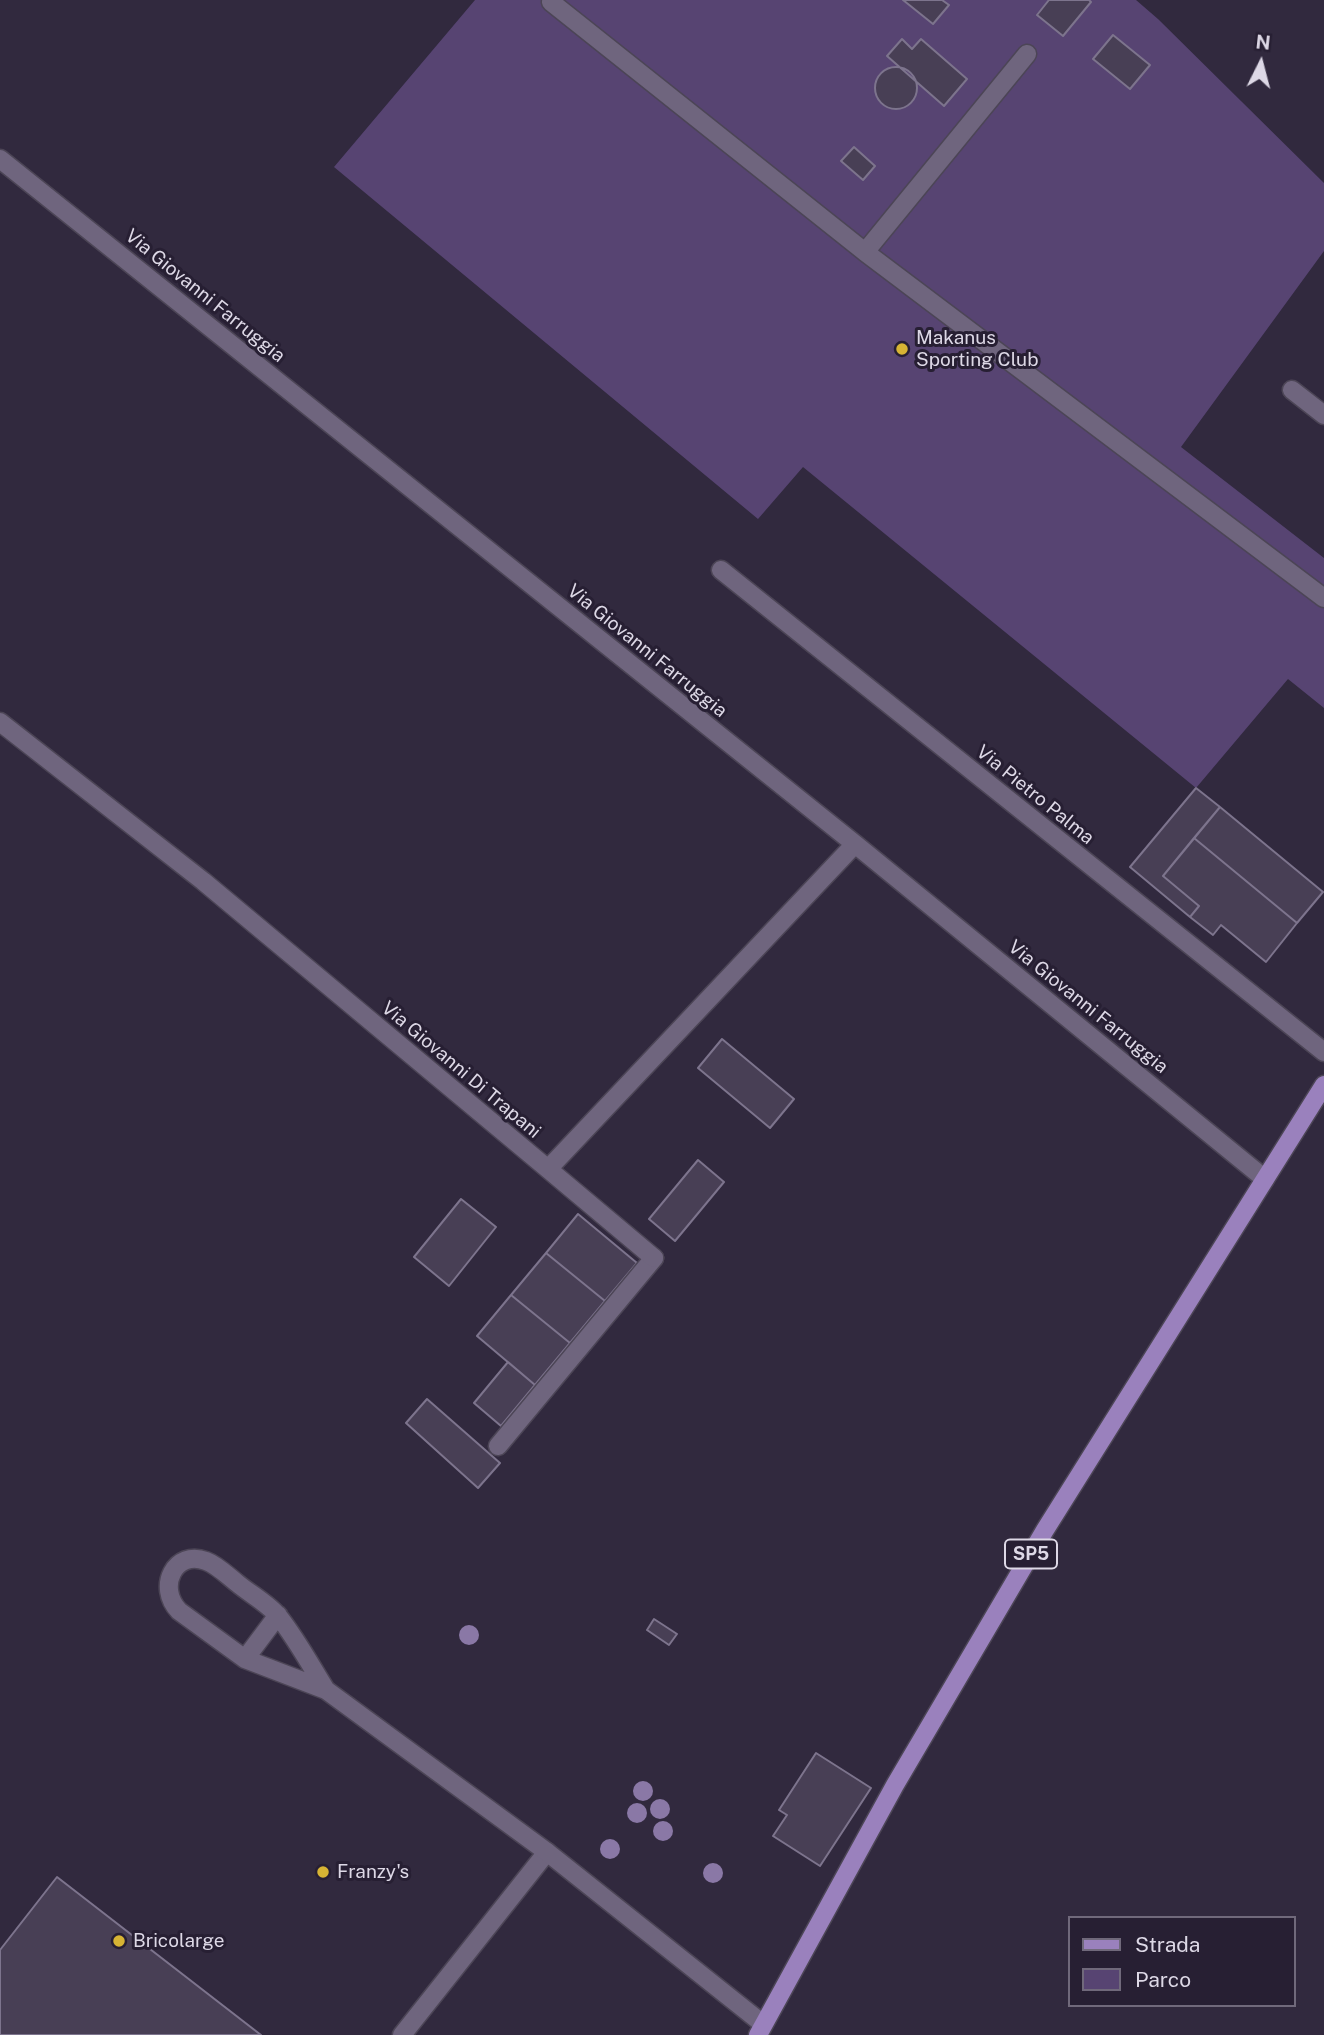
<!DOCTYPE html>
<html>
<head>
<meta charset="utf-8">
<style>
  body { margin:0 }
  #map { position:relative; width:1324px; height:2035px; overflow:hidden; background:#31293e; font-family:"Public Sans",sans-serif }
  canvas { display:block }
  .legend { position:absolute; left:1068px; top:1916px; width:228px; height:91px; box-sizing:border-box; background:#271f33; border:2px solid #70697b; margin:0; padding:9px 12px; list-style:none; font-size:21px; color:#ddd8e6 }
  .legend li { display:flex; align-items:center; gap:14px; height:35px }
  .legend b { width:35px; border:2px solid #70697b }
  .north { position:absolute; left:1226px; top:28px; width:70px; height:70px; -webkit-text-stroke:5px #271f33; paint-order:stroke; rotate:6deg; font-size:19px; font-weight:700; line-height:28px; text-align:center; color:#ddd8e6 }
  .north::after { content:''; display:block; margin:auto; width:24px; height:32px; background:#ddd8e6; clip-path:polygon(50% 0,100% 100%,50% 72%,0 100%) }
</style>
</head>
<body>
<div id="map">
<canvas width="1324" height="2035"></canvas>
<ul class="legend">
<li><b style="height:9px;background:#9a81bd"></b>Strada</li>
<li><b style="height:19px;background:#574472"></b>Parco</li>
</ul>
<div class="north">N</div>
</div>
<script>
const ctx = document.querySelector('canvas').getContext('2d');
ctx.lineJoin = 'round';
function fillPath(path, color) {
  ctx.fillStyle = color;
  ctx.fill(path, 'evenodd');
}
function stroke(path, color, width, dash) {
  ctx.strokeStyle = color;
  ctx.lineWidth = width;
  ctx.lineCap = dash ? 'butt' : 'round';
  ctx.setLineDash(dash || []);
  ctx.stroke(path);
}
function write(font, color, halo, rows, align = 'center') {
  ctx.font = font + ' "Public Sans",sans-serif';
  ctx.lineWidth = 6;
  ctx.setLineDash([]);
  ctx.textBaseline = 'middle';
  ctx.strokeStyle = halo;
  ctx.fillStyle = color;
  for (const [text, x, y, turn = 0] of rows) {
    ctx.save();
    ctx.translate(x, y);
    ctx.rotate((+turn || 0) * Math.PI / 180);
    ctx.textAlign = isNaN(turn) ? turn : align;
    if (halo) ctx.strokeText(text, 0, 0);
    ctx.fillText(text, 0, 0);
    ctx.restore();
  }
}
const green = new Path2D(`
  M475,0H1136L1158,19L1324,183V251L1181,447L1324,558V708L1288,679L1196,788L803,467L758,519L334,167Z`);
const building = new Path2D(`
  M903,0H942L949,5L933,24Z
  M1049,0H1089L1091,2L1063,36L1037,15Z
  M1113,35L1150,65L1130,89L1093,59Z
  M902,39L912,49L921,39L967,79L944,106L887,56Z
  M875 88a21 21 0 1 1 42 0a21 21 0 1 1-42 0Z
  M854,147L875,166L863,180L841,161Z
  M1196,788L1220,807L1163,876L1199,906L1190,917L1130,867Z
  M1220,807L1323,892L1297,923L1194,838Z
  M1194,838L1297,923L1266,962L1221,925L1213,935L1190,917L1199,906L1163,876Z
  M722,1039L794,1099L770,1128L698,1068Z
  M698,1160L724,1182L675,1241L649,1219Z
  M461,1199L496,1227L449,1286L414,1257Z
  M578,1214L637,1263L605,1301L546,1253Z
  M546,1253L605,1301L570,1343L511,1295Z
  M511,1295L570,1343L535,1385L477,1336Z
  M508,1362L535,1385L501,1426L474,1403Z
  M427,1399L500,1463L478,1488L406,1423Z
  M654,1619L677,1634L669,1645L647,1630Z
  M816,1753L871,1788L820,1866L773,1836L787,1815L779,1810Z
  M57,1877L261,2035H0V1950Z`);
const lane = new Path2D(`
  M551,2L865,252L1324,598
  M865,252L1027,54
  M1292,390L1324,415
  M498,1446L654,1258
  M402,2035L547,1852`);
const street = new Path2D(`
  M0,159L855,844L1265,1179
  M721,570L1324,1052
  M0,722L203,881L548,1169L855,844
  M548,1169L654,1258
  M245,1659L278,1615
  M326,1690C311,1666 297,1640 279,1617C269,1604 250,1594 237,1583C228,1576 217,1565 206,1561C175,1549 156,1587 179,1611L245,1659L326,1690L547,1852L763,2024`);
const primary = new Path2D(`
  M758,2035L895,1785L1045,1530L1324,1085`);
const trees = [
  [469,1635],
  [643,1791],
  [660,1809],
  [637,1813],
  [663,1831],
  [610,1849],
  [713,1873]
];
const markers = [
  [902,349,7,"#d7b434"],
  [323,1872,7,"#d7b434"],
  [119,1941,7,"#d7b434"]
];
const shields = [
  [1031,1554,52]
];
const shieldNames = [
  ["SP5",1031,1554]
];
const streetNames = [
  ["Via Giovanni Farruggia",205,296,39],
  ["Via Giovanni Farruggia",647,651,39],
  ["Via Pietro Palma",1035,795,39],
  ["Via Giovanni Farruggia",1088,1007,39],
  ["Via Giovanni Di Trapani",461,1070,40]
];
const poiNames = [
  ["Makanus",916,338],
  ["Sporting Club",916,360],
  ["Franzy's",337,1872],
  ["Bricolarge",133,1941]
];
fillPath(green, '#574472');
fillPath(building, '#483f55');
stroke(building, '#7d748d', 2);
stroke(lane, '#4c4556', 21);
stroke(street, '#4c4556', 21);
stroke(primary, '#4c4556', 21);
stroke(lane, '#6f657e', 18);
stroke(street, '#6f657e', 18);
stroke(primary, '#9a81bd', 18);
ctx.fillStyle = '#8a78a6';
for (const [x, y] of trees) {
  ctx.beginPath();
  ctx.arc(x, y, 10, 0, 2 * Math.PI);
  ctx.fill();
}
for (const [x, y, r, color] of markers) {
  const dot = new Path2D();
  dot.arc(x, y, r, 0, 2 * Math.PI);
  ctx.fillStyle = color;
  ctx.fill(dot);
  stroke(dot, '#271f33', 2.5);
}
for (const [x, y, w] of shields) {
  const box = new Path2D();
  box.roundRect(x - w / 2, y - 14.5, w, 29, 5);
  ctx.fillStyle = '#271f33';
  ctx.fill(box);
  stroke(box, '#ddd8e6', 2);
}
write('bold 18px', '#ddd8e6', null, shieldNames);
write('19px', '#ddd8e6', '#271f33', streetNames);
write('19px', '#ddd8e6', '#271f33', poiNames, 'left');
</script>
</body>
</html>
